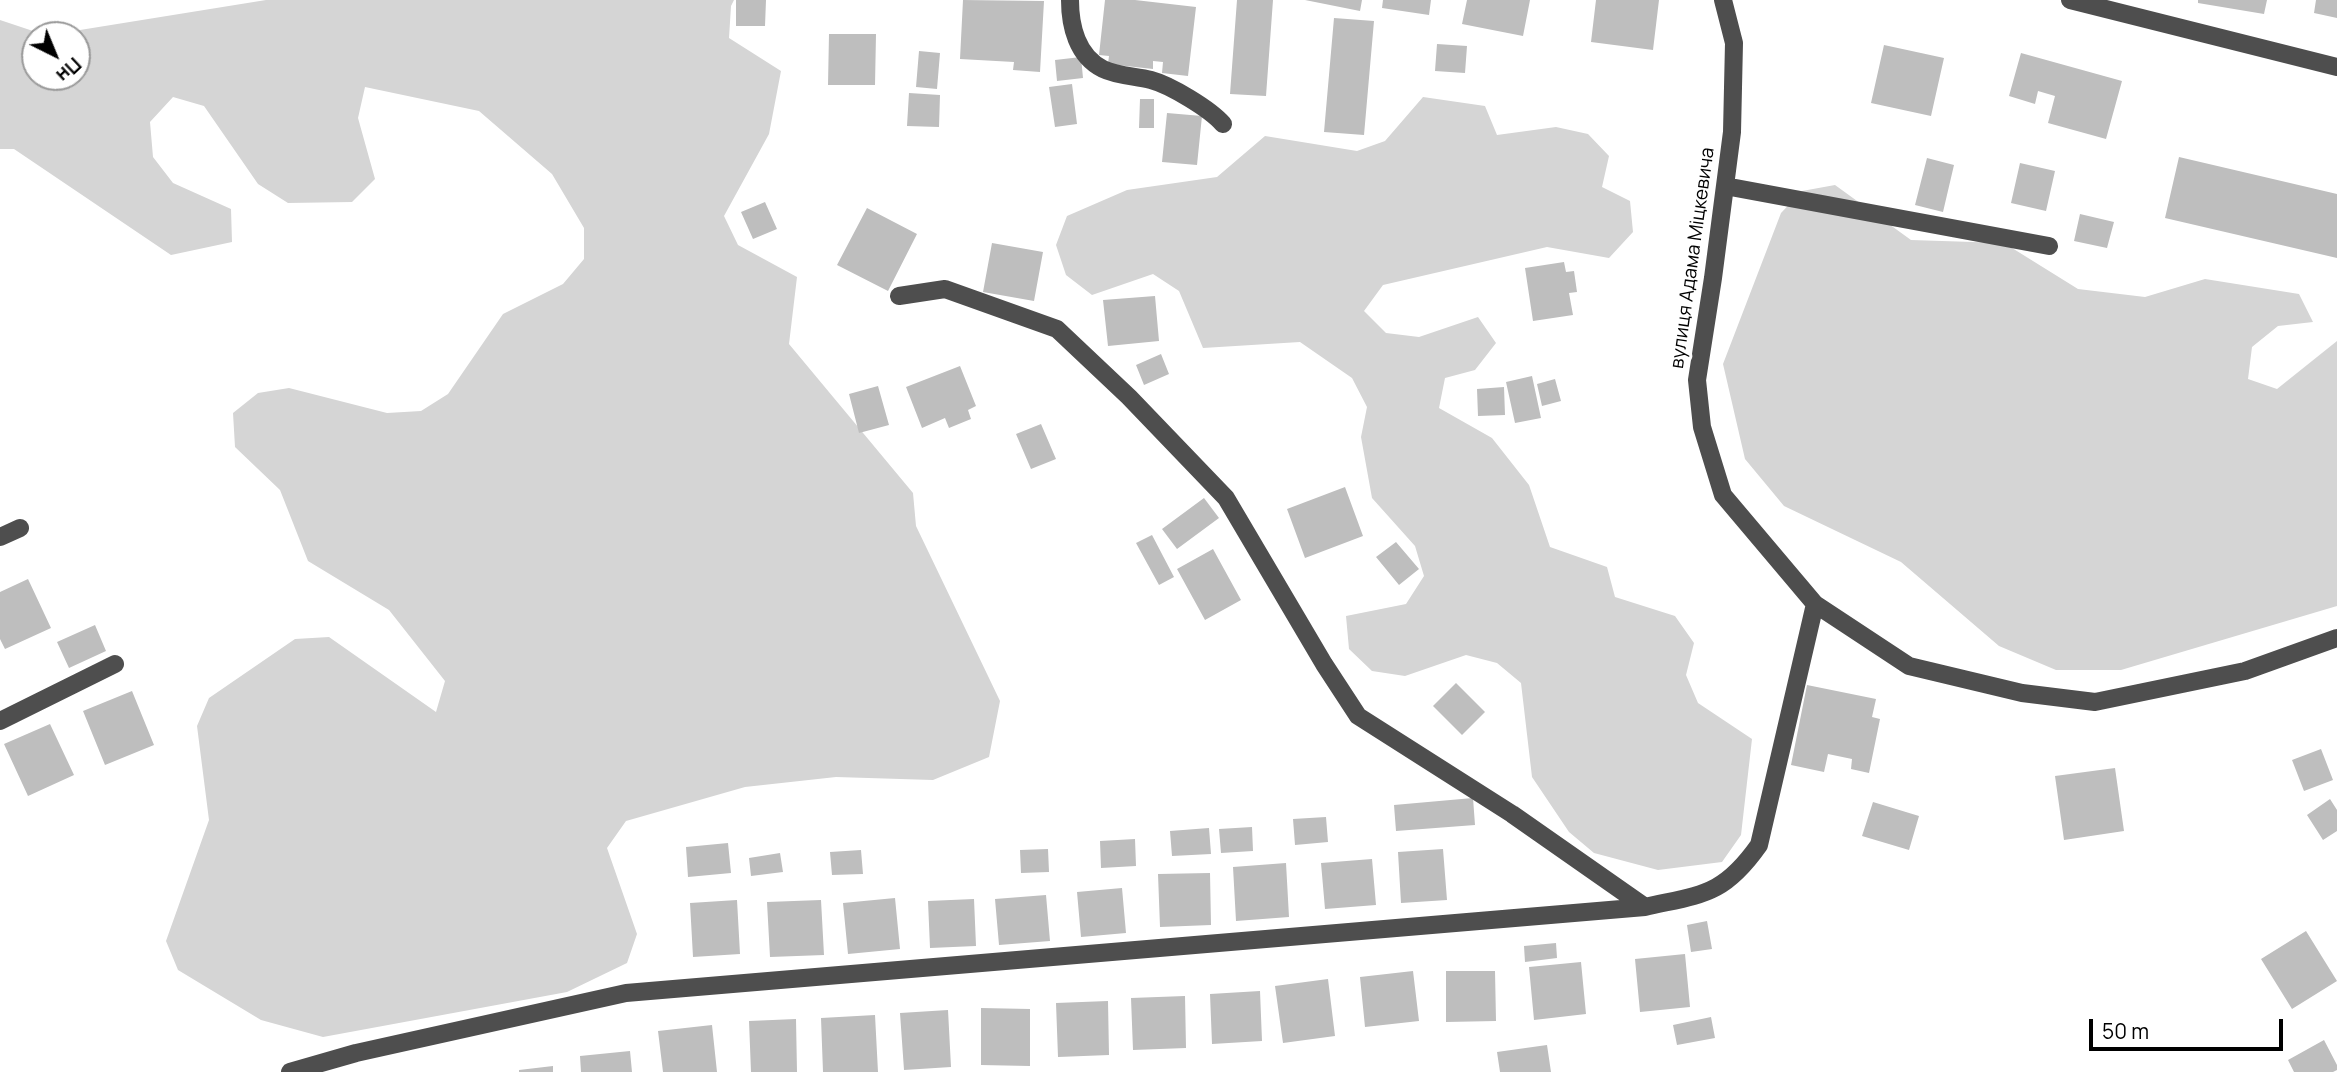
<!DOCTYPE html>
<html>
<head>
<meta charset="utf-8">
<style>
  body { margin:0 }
  #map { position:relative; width:2337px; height:1072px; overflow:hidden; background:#fff; font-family:Manrope,sans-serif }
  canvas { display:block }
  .north { position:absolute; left:21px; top:21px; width:70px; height:70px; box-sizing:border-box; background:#fff; border:2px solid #999; border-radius:50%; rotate:137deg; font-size:19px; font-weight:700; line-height:28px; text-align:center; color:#000 }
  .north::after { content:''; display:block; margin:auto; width:24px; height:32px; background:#000; clip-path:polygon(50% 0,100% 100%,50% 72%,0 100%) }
  .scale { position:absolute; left:2089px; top:1019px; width:194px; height:32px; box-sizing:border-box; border:4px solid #000; border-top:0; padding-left:9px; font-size:21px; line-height:24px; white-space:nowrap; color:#000; -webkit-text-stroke:5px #fff; paint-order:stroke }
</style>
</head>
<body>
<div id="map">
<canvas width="2337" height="1072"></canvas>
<div class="north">Пн</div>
<div class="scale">50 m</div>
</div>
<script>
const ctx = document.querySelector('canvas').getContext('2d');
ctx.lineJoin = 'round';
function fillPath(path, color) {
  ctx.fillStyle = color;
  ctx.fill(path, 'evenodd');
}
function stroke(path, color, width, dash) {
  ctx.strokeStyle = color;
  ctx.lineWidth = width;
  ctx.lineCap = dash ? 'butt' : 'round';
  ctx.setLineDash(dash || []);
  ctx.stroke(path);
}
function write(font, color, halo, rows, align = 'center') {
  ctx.font = font + ' Manrope,sans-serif';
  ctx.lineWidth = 6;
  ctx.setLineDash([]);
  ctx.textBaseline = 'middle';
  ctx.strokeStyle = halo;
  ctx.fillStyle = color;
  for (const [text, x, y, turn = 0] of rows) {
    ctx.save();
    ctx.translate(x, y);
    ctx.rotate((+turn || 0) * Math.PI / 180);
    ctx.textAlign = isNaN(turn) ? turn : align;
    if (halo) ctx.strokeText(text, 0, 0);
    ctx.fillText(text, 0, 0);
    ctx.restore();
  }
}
const green = new Path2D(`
  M266,0H734L731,6L729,38L781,71L769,134L724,216L738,245L797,277L789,344L913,493L916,526L1000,701L989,757L933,780L836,777L745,787L626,821L607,848L637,934L627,963L567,992L323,1037L261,1020L178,970L166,941L209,820L197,726L209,698L295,639L329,637L436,712L445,681L389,610L308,561L280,490L235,447L233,413L258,393L289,388L387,413L421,411L448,394L503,314L563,284L584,259V228L552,174L479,111L365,87L358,118L375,179L352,202L288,203L258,184L204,106L173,97L150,122L153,157L173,183L231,209L232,242L171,255L14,149H0V20L45,35H35V77H77V35H49Z
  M1423,97L1485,106L1497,135L1556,127L1588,134L1609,156L1602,187L1630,201L1633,232L1609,258L1547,247L1383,285L1364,311L1386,333L1419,337L1478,317L1496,343L1475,370L1445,378L1439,408L1492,438L1529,485L1550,547L1607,567L1615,597L1675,616L1694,643L1686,675L1698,703L1752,739L1741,835L1722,862L1658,870L1594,853L1569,832L1532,777L1521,683L1497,663L1466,655L1405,676L1372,671L1349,649L1346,616L1406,604L1424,576L1415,546L1372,498L1361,437L1367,407L1352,378L1300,342L1203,348L1179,291L1153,274L1092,295L1066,275L1056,245L1067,216L1127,190L1217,177L1265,136L1357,151L1385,141Z
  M1835,185L1911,240L2004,243L2078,289L2145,297L2205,279L2299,294L2313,322L2278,326L2252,347L2248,379L2277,389L2337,341V606L2121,670H2056L1999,646L1901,562L1784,506L1745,459L1723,364L1781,213L1802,191Z`);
const building = new Path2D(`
  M736,0H766L765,26H736Z
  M963,0L1044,1L1040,72L1013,70L1014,62L960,59Z
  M1105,0H1135L1196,7L1188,76L1162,73L1163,62L1153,61V69L1108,64L1109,56L1099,55Z
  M1237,0H1273L1266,96L1230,94Z
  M1305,0H1362L1360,11Z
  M1383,0H1431L1429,15L1382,8Z
  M1467,0H1530L1523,36L1462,24Z
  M1596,0H1659L1653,50L1591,42Z
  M2198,0H2267L2264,14L2198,3Z
  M2316,0H2337V18L2314,13Z
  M1334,18L1374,21L1364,135L1324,132Z
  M829,34H876L875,85H828Z
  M1437,44L1467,46L1465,73L1435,71Z
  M1884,45L1944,58L1931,116L1871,103Z
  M919,51L940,53L937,89L916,87Z
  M2021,53L2122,81L2106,139L2048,123L2055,96L2038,91L2035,104L2009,96Z
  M1081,57L1083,78L1057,81L1055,60Z
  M1072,84L1077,124L1055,127L1049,87Z
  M909,93L940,95L939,127L907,126Z
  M1140,99H1154V128H1139Z
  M1167,113L1202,116L1197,165L1162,162Z
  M2179,157L2337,194V258L2165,218Z
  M1927,158L1954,165L1943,212L1915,205Z
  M2020,163L2055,171L2046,211L2011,203Z
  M765,202L777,229L753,239L741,212Z
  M867,208L917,234L888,291L837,265Z
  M2080,214L2114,222L2107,248L2074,241Z
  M992,243L1043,252L1034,301L983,292Z
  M1564,262L1566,272L1574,271L1577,292L1569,293L1573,315L1533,321L1525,268Z
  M1155,296L1159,341L1108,346L1103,300Z
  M1161,354L1169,374L1144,385L1136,365Z
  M960,366L976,406L968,410L971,419L949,428L945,418L922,428L906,387Z
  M1532,376L1541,418L1515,423L1506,382Z
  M1555,379L1561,401L1542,406L1537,384Z
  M878,386L889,425L859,433L849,394Z
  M1504,387L1505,415L1478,416L1477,389Z
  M1041,424L1056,459L1031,469L1016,434Z
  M1345,487L1363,536L1305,558L1287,509Z
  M1204,498L1219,518L1177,549L1162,529Z
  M1152,535L1174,577L1159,585L1136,543Z
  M1396,542L1419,569L1399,585L1376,557Z
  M1213,549L1241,600L1205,620L1177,569Z
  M28,579L51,628L5,649L0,639V592Z
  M95,625L106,651L69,668L57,642Z
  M1456,683L1485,712L1462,735L1433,706Z
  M1807,685L1876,699L1872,717L1880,719L1869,773L1851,769L1852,759L1828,754L1824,772L1791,765Z
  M132,691L154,745L105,765L83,711Z
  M50,724L74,775L28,796L4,744Z
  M2321,749L2333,780L2304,791L2292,760Z
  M2115,768L2124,831L2064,840L2055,776Z
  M1473,798L1475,825L1396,831L1394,805Z
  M2330,799L2337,810V831L2323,840L2307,815Z
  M1873,802L1919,816L1909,850L1862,836Z
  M1326,817L1328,842L1295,845L1293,819Z
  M1252,827L1253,851L1221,853L1219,829Z
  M1209,828L1211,854L1172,856L1170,831Z
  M1135,839L1136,866L1101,868L1100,841Z
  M728,843L731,873L688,877L686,847Z
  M1048,849L1049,872L1021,873L1020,850Z
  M1443,849L1447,900L1401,903L1398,852Z
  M861,850L863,874L832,875L830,852Z
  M780,853L783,872L751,876L749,858Z
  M1372,859L1376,905L1325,909L1321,863Z
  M1286,863L1289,917L1236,921L1233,867Z
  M1210,873L1211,925L1160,927L1158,874Z
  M1122,888L1126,933L1081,937L1077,892Z
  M1046,895L1050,941L999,945L995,899Z
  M895,898L900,949L848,954L843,903Z
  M974,899L976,946L930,948L928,901Z
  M737,900L740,954L693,957L690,903Z
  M821,900L824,955L770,957L767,902Z
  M1707,921L1712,949L1691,952L1687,925Z
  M2306,931L2337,981L2292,1009L2261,959Z
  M1556,943L1557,958L1525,962L1524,946Z
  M1685,954L1690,1007L1640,1012L1635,959Z
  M1581,962L1586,1014L1534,1020L1529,967Z
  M1413,971L1419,1021L1365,1027L1360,977Z
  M1446,971H1495L1496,1021L1446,1022Z
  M1328,979L1335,1036L1283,1043L1275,986Z
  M1260,991L1262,1041L1212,1044L1210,994Z
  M1185,996L1186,1048L1133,1050L1131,998Z
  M1108,1001L1109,1055L1058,1057L1056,1003Z
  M981,1008L1030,1009V1066L981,1065Z
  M948,1010L951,1067L904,1070L900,1013Z
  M875,1015L878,1072H823L821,1018Z
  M1711,1017L1715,1038L1677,1045L1673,1025Z
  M796,1019L797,1072H751L749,1021Z
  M712,1025L717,1072H663L658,1031Z
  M2324,1040L2337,1065V1070L2333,1072H2294L2288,1060Z
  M1547,1045L1551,1072H1500L1497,1052Z
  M630,1051L632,1072H581L580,1056Z
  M553,1066V1072H519V1070Z`);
const minor = new Path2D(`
  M1070,0C1070,26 1077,56 1103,69C1117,76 1136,76 1151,80C1170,85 1210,109 1223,124
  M1723,0L1734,43L1732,132L1713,278L1697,380L1702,427L1723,495L1815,604L1909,666L2022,693L2095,702L2245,671L2337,638
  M2070,0L2337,67
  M1725,186L2049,246
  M899,296L945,289L1057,329L1129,397L1226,498L1324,664L1358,716L1512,814L1645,907
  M0,537L20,528
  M0,721L115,664
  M290,1072L356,1053L626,993L1645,907C1702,894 1723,896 1759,845L1815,604`);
const streetNames = [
  ["вулиця Адама Міцкевича",1693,258,-82]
];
fillPath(green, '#d5d5d5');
fillPath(building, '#bebebe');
stroke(minor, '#4e4e4e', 18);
write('19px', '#000', '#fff', streetNames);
</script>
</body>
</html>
